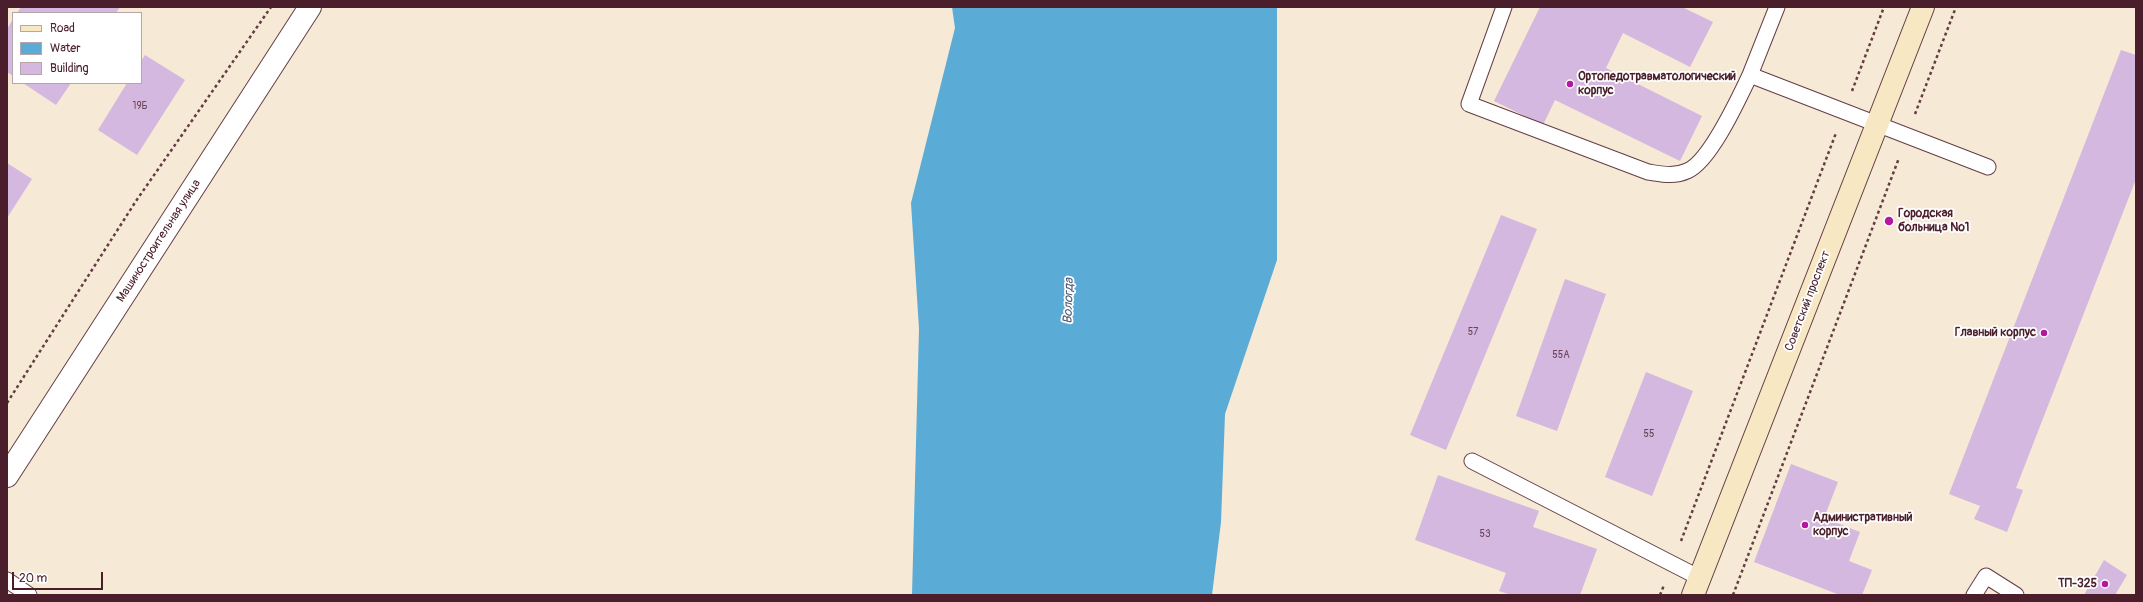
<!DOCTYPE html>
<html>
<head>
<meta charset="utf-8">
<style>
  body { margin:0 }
  #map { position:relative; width:2143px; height:602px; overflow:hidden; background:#f6e9d5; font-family:Pangolin,sans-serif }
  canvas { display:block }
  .frame { position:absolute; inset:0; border:8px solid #4a1f2b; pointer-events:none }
  .legend { position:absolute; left:12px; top:12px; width:130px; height:72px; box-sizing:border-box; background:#fff; border:1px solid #b7a5aa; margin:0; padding:5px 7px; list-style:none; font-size:12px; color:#4a1f2b }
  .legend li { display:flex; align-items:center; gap:8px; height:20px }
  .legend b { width:20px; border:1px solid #b7a5aa }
  .scale { position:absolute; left:12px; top:572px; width:91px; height:18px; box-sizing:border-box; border:2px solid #4a1f2b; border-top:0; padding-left:5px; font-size:12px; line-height:14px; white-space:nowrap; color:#4a1f2b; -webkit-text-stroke:3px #fff; paint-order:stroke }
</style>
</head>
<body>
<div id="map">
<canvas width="2143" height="602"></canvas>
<div class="frame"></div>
<ul class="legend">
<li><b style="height:5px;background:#f7e8c3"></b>Road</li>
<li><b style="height:11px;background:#5aabd5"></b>Water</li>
<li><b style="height:11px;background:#d4b8df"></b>Building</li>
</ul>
<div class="scale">20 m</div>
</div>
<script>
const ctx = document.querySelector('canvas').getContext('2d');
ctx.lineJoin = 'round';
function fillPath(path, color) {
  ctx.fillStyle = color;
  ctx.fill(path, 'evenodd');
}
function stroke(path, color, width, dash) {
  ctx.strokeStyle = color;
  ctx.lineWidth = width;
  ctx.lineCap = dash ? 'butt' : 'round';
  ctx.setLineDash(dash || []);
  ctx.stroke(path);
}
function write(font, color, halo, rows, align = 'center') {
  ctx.font = font + ' Pangolin,sans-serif';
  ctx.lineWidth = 3.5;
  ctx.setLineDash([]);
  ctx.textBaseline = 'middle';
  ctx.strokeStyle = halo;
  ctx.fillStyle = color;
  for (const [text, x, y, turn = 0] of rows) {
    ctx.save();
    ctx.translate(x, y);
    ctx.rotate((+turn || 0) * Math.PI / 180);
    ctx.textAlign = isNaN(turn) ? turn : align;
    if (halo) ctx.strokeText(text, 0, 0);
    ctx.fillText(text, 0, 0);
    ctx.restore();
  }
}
const water = new Path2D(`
  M952,7H1277V260L1225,414L1221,522L1212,595H912L919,329L911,203L955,28Z`);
const building = new Path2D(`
  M21,7H120L116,13H17Z
  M1540,7H1682L1713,22L1690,67L1623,33L1606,68L1702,116L1680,161L1555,100L1543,125L1494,101Z
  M13,19V76L7,72V29Z
  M2121,50L2136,55V179L2016,488L2023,490L2007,532L1974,519L1980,506L1949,494Z
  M145,55L185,80L137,155L98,130L127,83H141V61Z
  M23,83H71L56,105Z
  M7,163L32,179L7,218Z
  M1501,215L1537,229L1446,450L1410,435Z
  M1565,279L1606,294L1557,431L1516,416Z
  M1646,372L1693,391L1652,496L1605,477Z
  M1791,464L1838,482L1824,518L1860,532L1849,561L1872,570L1862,595H1840L1754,562Z
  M1438,475L1539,511L1533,527L1597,549L1580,595H1511L1499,591L1506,573L1415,540Z
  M2104,560L2127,575L2115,595H2084Z`);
const path = new Path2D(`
  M1852,91L1884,7
  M1915,114L1956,7
  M7,403L136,201L271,7
  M1681,541L1836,133
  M1660,595L1664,585
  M1733,595L1899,158`);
const lane = new Path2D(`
  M1504,7L1469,104L1648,172C1662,174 1674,177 1687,171C1710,162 1739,98 1750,75L1988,167
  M1750,75L1777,7
  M1472,461L1700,578
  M7,580L29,595
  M1974,595L1986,576L2016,595`);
const street = new Path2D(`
  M7,476L310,7`);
const secondary = new Path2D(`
  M1693,595L1923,7`);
const markers = [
  [1570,84,4,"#b5179e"],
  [1889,221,5,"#b5179e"],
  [2044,333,4,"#b5179e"],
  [1805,525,4,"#b5179e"],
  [2105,584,4,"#b5179e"]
];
const numberNames = [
  ["19Б",140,106],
  ["57",1473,332],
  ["55А",1561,355],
  ["55",1649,434],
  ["53",1485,534]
];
const poiNames = [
  ["Ортопедотравматологический",1578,77],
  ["корпус",1578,91],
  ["Городская",1898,214],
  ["больница №1",1898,228],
  ["Главный корпус",2036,333,"right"],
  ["Административный",1813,518],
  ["корпус",1813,532],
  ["ТП-325",2097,584,"right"]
];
const streetNames = [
  ["Машиностроительная улица",159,241,-57],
  ["Советский проспект",1808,301,-69]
];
const waterNames = [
  ["Вологда",1069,301,-88]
];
fillPath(water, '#5aabd5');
fillPath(building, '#d4b8df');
stroke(lane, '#643d44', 17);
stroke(street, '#643d44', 24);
stroke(secondary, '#643d44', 24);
stroke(path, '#643d44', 2.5, [3, 3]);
stroke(lane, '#fff', 15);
stroke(street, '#fff', 22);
stroke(secondary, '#f7e8c3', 22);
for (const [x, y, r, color] of markers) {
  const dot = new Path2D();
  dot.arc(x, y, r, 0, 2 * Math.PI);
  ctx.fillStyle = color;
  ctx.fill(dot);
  stroke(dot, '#fff', 1.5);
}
write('10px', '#6c4558', null, numberNames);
write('bold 12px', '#4a1f2b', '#fff', poiNames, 'left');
write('12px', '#4a1f2b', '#fff', streetNames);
write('italic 13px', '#515e77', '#fff', waterNames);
</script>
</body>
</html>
